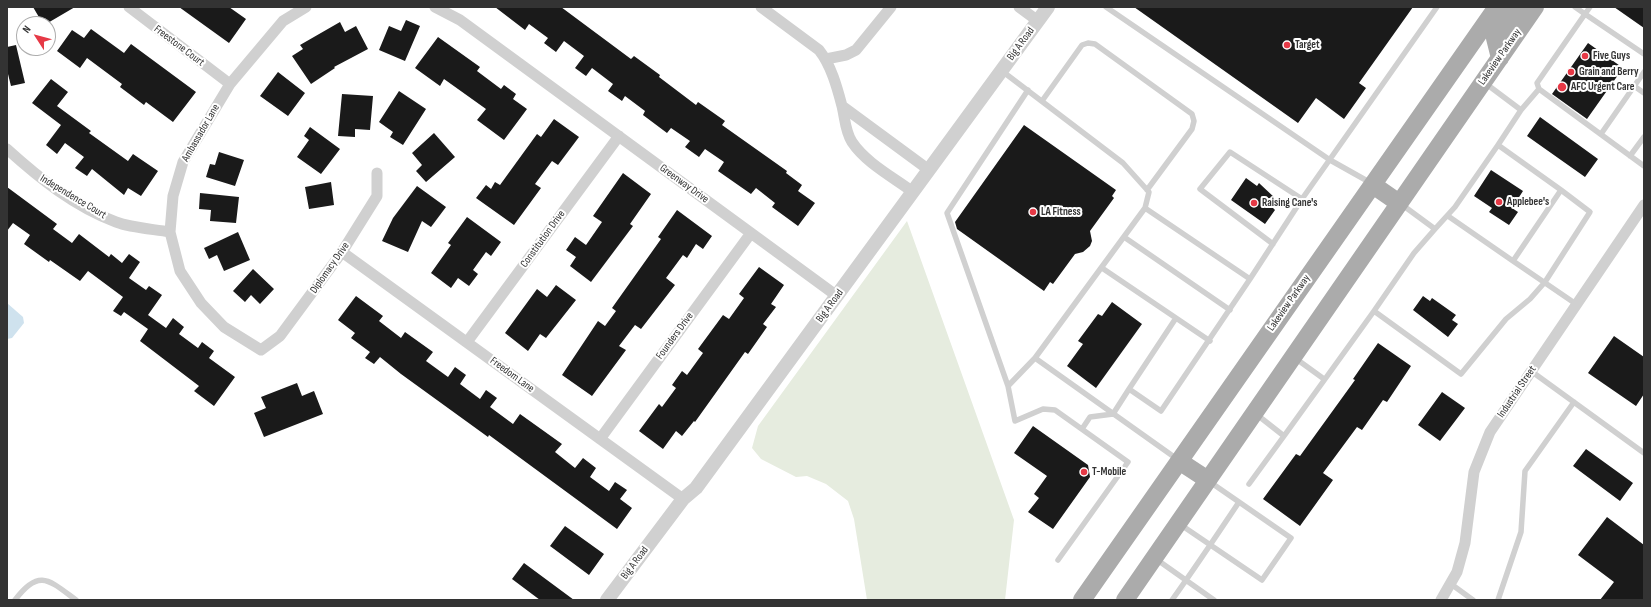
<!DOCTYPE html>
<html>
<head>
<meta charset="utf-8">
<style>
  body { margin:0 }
  #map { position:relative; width:1651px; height:607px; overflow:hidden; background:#fff; font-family:"Sofia Sans Condensed",sans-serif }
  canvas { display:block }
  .frame { position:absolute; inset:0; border:8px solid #333; pointer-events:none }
  .north { position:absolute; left:16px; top:16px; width:40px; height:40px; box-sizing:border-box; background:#fff; border:1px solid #adadad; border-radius:50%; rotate:306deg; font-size:11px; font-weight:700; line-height:16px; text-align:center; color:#333 }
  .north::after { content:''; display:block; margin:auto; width:14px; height:18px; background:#e63946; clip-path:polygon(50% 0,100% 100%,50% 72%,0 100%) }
</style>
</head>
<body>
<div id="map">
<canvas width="1651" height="607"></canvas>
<div class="frame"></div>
<div class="north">N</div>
</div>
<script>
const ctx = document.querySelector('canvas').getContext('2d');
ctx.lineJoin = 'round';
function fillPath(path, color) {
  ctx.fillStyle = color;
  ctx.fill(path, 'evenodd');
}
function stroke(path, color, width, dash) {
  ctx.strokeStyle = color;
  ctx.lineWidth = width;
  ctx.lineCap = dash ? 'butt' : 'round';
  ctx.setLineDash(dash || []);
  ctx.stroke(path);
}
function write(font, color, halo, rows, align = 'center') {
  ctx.font = font + ' "Sofia Sans Condensed",sans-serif';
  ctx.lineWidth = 4;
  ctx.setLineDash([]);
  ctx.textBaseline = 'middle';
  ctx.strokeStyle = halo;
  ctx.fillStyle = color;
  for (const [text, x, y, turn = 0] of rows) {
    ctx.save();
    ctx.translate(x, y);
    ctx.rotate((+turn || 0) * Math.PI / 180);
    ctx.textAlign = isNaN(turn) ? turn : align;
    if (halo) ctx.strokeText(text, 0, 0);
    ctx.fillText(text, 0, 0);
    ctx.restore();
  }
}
const green = new Path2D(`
  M907,221L1014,520L1005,600H867L854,519L848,501L826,484L807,476L796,477L761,459L752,448L758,426Z`);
const water = new Path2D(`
  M7,303L23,317L24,323L12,338L7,339Z`);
const building = new Path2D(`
  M33,7H75L46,24H43Z
  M179,7H229L246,19L229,43Z
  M495,7H561L631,59L634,56L660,75L659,77L696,105L698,102L725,121L722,125L787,171L786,173L802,185L798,191L815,203L798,226L772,207L775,203L756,188L751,194L718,171L724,162L705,149L699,157L685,147L690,141L671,128L667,133L643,115L645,111L625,96L622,101L608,91L613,84L592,68L586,76L575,68L584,56L564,41L556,52L544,43L548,38L529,24L525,30Z
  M1134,7H1413L1359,83L1366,88L1344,119L1316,98L1298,123Z
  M1614,7H1644V28Z
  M406,20L420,26L405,61L379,50L389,26L401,31Z
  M340,22L345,32L356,26L368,49L334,67L335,68L311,84L292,56L303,49L300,45Z
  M91,29L124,53L131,44L196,92L173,122L146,102L144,105L120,87L122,84L87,58L80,68L57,51L72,30L84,38Z
  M438,37L480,67L477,71L501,89L504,85L516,94L513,99L527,109L504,140L477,120L486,109L444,79L440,86L415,68Z
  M1588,43L1623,68L1587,119L1552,94Z
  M16,45L25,83L11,86L8,74H7V47Z
  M278,72L305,93L288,116L260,96Z
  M51,79L68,92L57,106L91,131L89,133L128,161L133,154L158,171L141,196L128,188L124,195L92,169L87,176L75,168L84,157L65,143L57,154L46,145L61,125L32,103Z
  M399,91L426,109L403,145L390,137L393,132L379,122Z
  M342,94L373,96L370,130L355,129V137L338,136Z
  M1540,117L1598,159L1585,177L1527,136Z
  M554,119L579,137L558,165L552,161L535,184L541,188L514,225L476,198L486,185L491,189L495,182L500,185L537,134L541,137Z
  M1024,125L1116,190L1112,196L1114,198L1090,231L1092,241L1090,246L1083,252L1075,254L1053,284L1050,282L1044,291L957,229L955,222Z
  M310,127L340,149L321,174L297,157L309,140L304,136Z
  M434,133L455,157L426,182L416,171L422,165L412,153Z
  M219,152L244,160L235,186L206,177L210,164L215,165Z
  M1491,170L1523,191L1512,208L1518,212L1509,225L1489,212L1492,208L1474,196Z
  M623,173L651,194L630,224L633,226L591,282L570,266L576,257L566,250L575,237L586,245L602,222L593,216Z
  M1246,178L1257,186L1259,183L1276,199L1271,206L1275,210L1265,224L1231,200Z
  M331,182L334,205L309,209L305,187Z
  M417,186L446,207L431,227L422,221L408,252L382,241L393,218Z
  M7,187L57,224L53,229L72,243L79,234L109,257L111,254L122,263L129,254L140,262L129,278L146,290L149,286L162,295L148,315L166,328L173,318L184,327L179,334L198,348L202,342L214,351L209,358L235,377L214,406L194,391L199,386L140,341L148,329L124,312L121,316L113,311L123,297L88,271L80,281L50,260L49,262L24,244L30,235L13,223L7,231Z
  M200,193L239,197L236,223L210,221L211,210L199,209Z
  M677,210L712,236L703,249L696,244L687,258L683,255L666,278L675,285L641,329L635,325L619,346L626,350L592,396L562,375L598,321L605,326L616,311L612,308L661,239L658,237Z
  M467,217L501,242L491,256L486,252L473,270L478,274L469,286L458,278L451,288L431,273L451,245L448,243Z
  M238,232L250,260L224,271L217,255L209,259L204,248Z
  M759,267L784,285L771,304L776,307L763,324L767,327L748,354L745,352L695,422L694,421L682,436L676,431L663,449L639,431L659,404L662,407L676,388L672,385L682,371L687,375L703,353L698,349L723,315L729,319L744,298L739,294Z
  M253,269L274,289L260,304L251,295L245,302L233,291Z
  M556,285L576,300L546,338L540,334L528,351L505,333L537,289L547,297Z
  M356,296L383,316L379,321L401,338L405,332L433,352L426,361L448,377L455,367L466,375L460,384L480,399L486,390L497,398L490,407L513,424L520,414L562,444L555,452L575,468L583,458L596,468L590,477L609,491L615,482L627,490L620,499L632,508L617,529L489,435L488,437L401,374L380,357L374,364L365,358L370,352L351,338L355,333L338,320Z
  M1423,296L1430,301L1432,298L1456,315L1452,320L1458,324L1448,337L1413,310Z
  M1112,302L1142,324L1096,388L1067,366L1083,344L1078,341L1098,314L1102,316Z
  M1614,336L1644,357V394L1636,406L1588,373Z
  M1378,343L1411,366L1387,402L1383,400L1362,430L1357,427L1323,473L1333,480L1300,526L1263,499L1296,454L1300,456L1355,380L1353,379Z
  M297,383L302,396L314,391L323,414L264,437L254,413L266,408L261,397Z
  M1442,392L1465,408L1440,441L1418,425Z
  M1033,426L1088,465L1090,477L1053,529L1028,512L1039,498L1034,494L1047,476L1014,453Z
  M1586,449L1633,483L1620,501L1573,466Z
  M1607,517L1644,545V600H1600L1614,582L1578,555Z
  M565,526L604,554L589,575L550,546Z
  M524,563L574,600H540L512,579Z`);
const service = new Path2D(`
  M1106,7L1330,160L1371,183
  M1575,7L1585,14L1590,7
  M1002,71L1123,163L1149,192L1145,208L1250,279L1302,199L1437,7
  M1485,83L1521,110L1498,145
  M1634,86L1644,93
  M1539,89L1537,83L1585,14L1644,54
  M1028,90L947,213L1008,386L1035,358L1145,208
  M1042,101L1082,45L1088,43L1095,44L1192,114L1194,121L1192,129L1147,190
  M1521,110L1539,89L1644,166
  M1601,134L1644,72
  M1630,156L1644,137
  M1401,204L1435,229L1455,207L1498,145L1561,190L1513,261L1576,304
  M1448,216L1513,261
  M1435,229L1414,253L1374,311L1461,374L1506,319L1530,299L1545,282L1590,212L1561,190
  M1124,237L1230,310
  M1273,244L1200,189L1230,152L1302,199
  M1102,268L1210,341
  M1035,358L1177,459
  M1295,358L1324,379
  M1531,371L1644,453
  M1008,386L1015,421L1043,409L1055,410L1128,462L1058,560
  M1129,389L1176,318
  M1082,429L1090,417L1113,414L1129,389L1161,411L1250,279
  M1284,436L1374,311
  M1210,482L1239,502
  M1249,484L1284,436L1256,414
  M1156,559L1214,600
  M1451,584L1473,600
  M15,600C39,568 49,580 76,600
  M1172,600C1195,568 1217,535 1239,502L1291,538L1262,580L1181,525
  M1498,600L1521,532L1525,471L1574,402`);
const minor = new Path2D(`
  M129,7L230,84
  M306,7L283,21L230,84L183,162L173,196L170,232L180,271L201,303L224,327L261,350L280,336L342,252L377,196V173
  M435,7L460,20L837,296
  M761,7L819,50C831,65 837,87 842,106C845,118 845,131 852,142C866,163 893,177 913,192
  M1019,7L1038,21
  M826,59L846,55L856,50L891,7
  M842,106L929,170
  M7,149C39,178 75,207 116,222C132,228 153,229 170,232
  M342,252L683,499
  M467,342L619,136
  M600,439L751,233
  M1441,600L1457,572L1465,543L1474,472L1490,432L1644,205`);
const tertiary = new Path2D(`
  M607,600L683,499L696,488L1048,7`);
const primary = new Path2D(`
  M1500,58L1495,38L1517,7
  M1373,185L1399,203
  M1179,461L1208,480
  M1082,600L1497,7
  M1125,600L1535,7`);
const markers = [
  [1287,45,4,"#e63946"],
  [1585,56,4,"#e63946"],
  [1571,72,4,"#e63946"],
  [1562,87,5,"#e63946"],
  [1499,202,4,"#e63946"],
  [1254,203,4,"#e63946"],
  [1033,212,4,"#e63946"],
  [1084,472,4,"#e63946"]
];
const streetNames = [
  ["Big A Road",1021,44,-54],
  ["Freestone Court",179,46,37],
  ["Lakeview Parkway",1500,57,-55],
  ["Ambassador Lane",201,133,-60],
  ["Greenway Drive",684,184,36],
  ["Independence Court",73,197,31],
  ["Constitution Drive",543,239,-54],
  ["Diplomacy Drive",330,268,-55],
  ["Lakeview Parkway",1289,303,-55],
  ["Big A Road",830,306,-54],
  ["Founders Drive",675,336,-54],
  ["Freedom Lane",512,375,36],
  ["Industrial Street",1517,392,-56],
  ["Big A Road",635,563,-53]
];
const poiNames = [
  ["Target",1295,45],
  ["Five Guys",1593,56],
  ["Grain and Berry",1579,72],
  ["AFC Urgent Care",1571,87],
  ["Applebee's",1507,202],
  ["Raising Cane's",1262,203],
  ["LA Fitness",1041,212],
  ["T-Mobile",1092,472]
];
fillPath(green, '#e6ecdf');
fillPath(water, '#cfe2ee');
fillPath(building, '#1a1a1a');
stroke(service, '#d0d0d0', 5.5);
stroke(minor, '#d0d0d0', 11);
stroke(tertiary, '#d0d0d0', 14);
stroke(primary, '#ababab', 18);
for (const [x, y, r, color] of markers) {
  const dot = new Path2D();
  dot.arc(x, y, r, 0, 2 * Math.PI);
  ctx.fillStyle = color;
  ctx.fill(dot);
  stroke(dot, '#fff', 1.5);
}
write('11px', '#333', '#fff', streetNames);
write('bold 11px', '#333', '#fff', poiNames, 'left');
</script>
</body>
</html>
